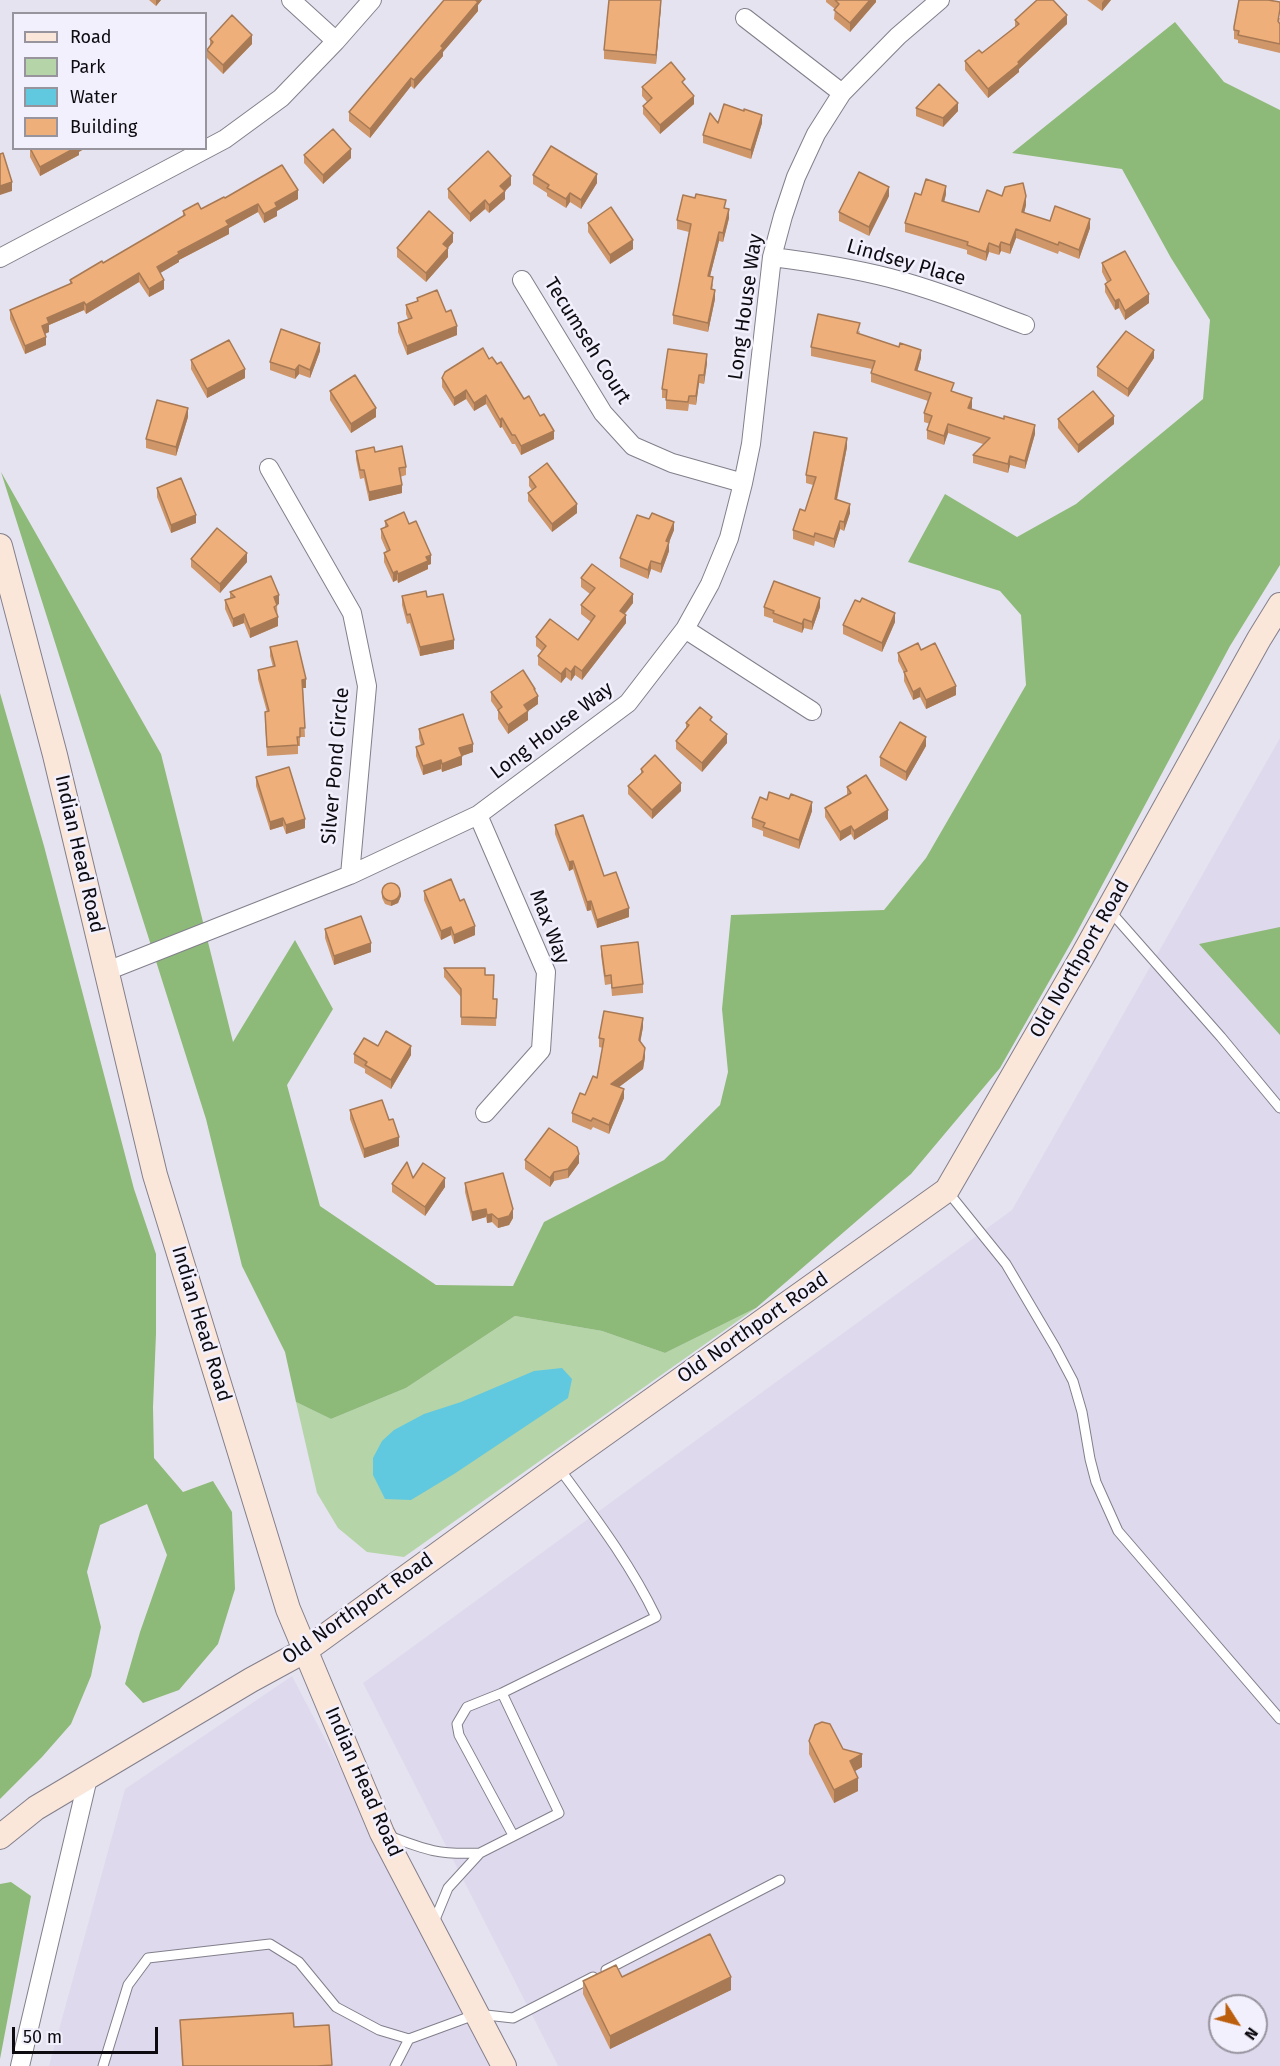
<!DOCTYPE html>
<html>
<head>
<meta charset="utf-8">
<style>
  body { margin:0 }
  #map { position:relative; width:1280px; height:2066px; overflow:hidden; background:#e6e3f0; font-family:"Fira Sans",sans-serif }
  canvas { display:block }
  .legend { position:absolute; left:12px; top:12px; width:195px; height:138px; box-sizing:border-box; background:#f3f0fd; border:2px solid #97949e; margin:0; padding:8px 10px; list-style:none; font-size:18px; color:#0d0b10 }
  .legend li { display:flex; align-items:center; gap:12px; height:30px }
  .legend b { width:30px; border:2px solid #97949e }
  .north { position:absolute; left:1208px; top:1994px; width:60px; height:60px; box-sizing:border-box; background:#f3f0fd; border:2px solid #97949e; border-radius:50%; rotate:126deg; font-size:16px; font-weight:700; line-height:24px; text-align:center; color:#0d0b10 }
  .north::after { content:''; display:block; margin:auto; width:21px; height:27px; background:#bb5e0d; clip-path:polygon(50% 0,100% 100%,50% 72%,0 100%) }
  .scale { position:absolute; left:12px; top:2027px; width:146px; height:27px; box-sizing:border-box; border:3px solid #0d0b10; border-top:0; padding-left:8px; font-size:18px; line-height:21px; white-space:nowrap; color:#0d0b10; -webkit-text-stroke:4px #f3f0fd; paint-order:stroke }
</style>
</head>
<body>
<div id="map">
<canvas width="1280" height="2066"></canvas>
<ul class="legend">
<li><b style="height:8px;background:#fbe6da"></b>Road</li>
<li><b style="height:16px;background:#b5d4a8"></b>Park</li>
<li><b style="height:16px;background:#60c9e0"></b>Water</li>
<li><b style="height:16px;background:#efaf7a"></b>Building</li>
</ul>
<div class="north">N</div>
<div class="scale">50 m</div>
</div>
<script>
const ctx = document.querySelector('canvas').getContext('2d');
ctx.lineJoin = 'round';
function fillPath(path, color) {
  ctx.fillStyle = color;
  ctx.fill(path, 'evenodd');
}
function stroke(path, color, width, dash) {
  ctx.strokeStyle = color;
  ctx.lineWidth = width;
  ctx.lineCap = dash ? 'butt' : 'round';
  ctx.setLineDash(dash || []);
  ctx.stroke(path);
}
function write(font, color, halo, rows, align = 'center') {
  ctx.font = font + ' "Fira Sans",sans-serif';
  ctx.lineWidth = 5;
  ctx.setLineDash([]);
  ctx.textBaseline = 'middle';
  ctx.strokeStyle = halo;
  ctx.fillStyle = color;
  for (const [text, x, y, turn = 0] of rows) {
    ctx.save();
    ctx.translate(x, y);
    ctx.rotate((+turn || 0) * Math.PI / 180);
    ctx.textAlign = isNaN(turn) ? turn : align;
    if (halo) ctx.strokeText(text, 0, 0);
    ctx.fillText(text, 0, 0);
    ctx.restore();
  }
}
const built = new Path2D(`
  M1280,738V2066H558L363,1683L1012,1210ZM1220,2006H1256V2042H1220Z
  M292,1676L497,2066H49L125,1789Z`);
const green = new Path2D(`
  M756,1308L404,1557L367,1552L338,1528L317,1493L296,1402L331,1419L406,1388L515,1316L602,1331L665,1353Z`);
const forest = new Path2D(`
  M1175,22L1224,82L1280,110V565L1230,646L1076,934L1000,1068L911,1174L756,1308L665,1353L602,1331L515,1316L406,1388L331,1419L296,1402L285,1352L242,1266L206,1119L1,472L161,754L233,1042L295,940L333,1009L287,1085L320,1206L436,1285L513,1286L544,1222L664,1160L720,1105L728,1072L722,1009L731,915L884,910L926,858L1026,685L1021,615L1000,591L908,562L945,494L1017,537L1076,504L1203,399L1210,320L1171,258L1122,169L1012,153Z
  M0,693L44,846L134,1189L156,1254V1334L153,1407L154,1458L183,1492L213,1481L232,1512L235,1589L218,1644L179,1690L143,1703L125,1684L140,1632L167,1555L147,1504L100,1525L87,1572L101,1627L91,1676L71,1724L42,1757L0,1799Z
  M1280,927V1035L1199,944Z
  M11,1882L31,1896L0,2059V1884Z`);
const water = new Path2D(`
  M562,1368L572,1379L568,1398L454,1474L411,1500L385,1499L373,1475V1458L382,1441L394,1430L424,1414L461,1402L534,1371Z`);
const service = new Path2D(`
  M1110,911L1221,1037L1280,1108
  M948,1192L1006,1264L1055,1347L1073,1381L1082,1412L1090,1459L1096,1482L1118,1531L1280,1719
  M502,1693L467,1707L457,1724L459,1735L513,1835
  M389,1836C426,1850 439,1855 480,1853
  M434,1922L448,1888L480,1853L559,1813L502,1693L656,1617C630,1563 594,1516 559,1468
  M606,1970L780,1880
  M103,2066L128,1985L148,1958L270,1944L299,1962L336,2007L379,2030L409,2039L477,2014L513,2018L593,1977
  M395,2066L409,2039`);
const minor = new Path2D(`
  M291,0L336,41
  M745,18L842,93
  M772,257C812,262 851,268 890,278C936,290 980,308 1025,325
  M0,258L225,139L281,98L336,41L372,0
  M522,280L603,413L633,446L672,463L743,483
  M269,468L352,613L367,686L350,875
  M685,629L812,711
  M478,815L546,972L541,1050L485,1113
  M107,971L350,875L478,815L628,703L685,629L710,584L729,538L743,483L751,444L772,257L783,216L796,177L816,134L842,93L898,36L940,0
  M20,2066L88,1778`);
const secondary = new Path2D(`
  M0,546L55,755L155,1175L288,1609L382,1833L504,2066
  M0,1837L36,1808L251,1680L306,1650L558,1467L947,1190L1083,955L1259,639L1280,605`);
const wall = new Path2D(`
  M149,0H161L156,6Z
  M444,0H482L478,5V11L443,52V56L414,89L411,86L370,138L349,121V112Z
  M826,0H876V2L850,32L834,19L835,9L826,2Z
  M1087,0H1111L1102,11Z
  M661,6L656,64L604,59V50Z
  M1280,18L1279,23L1280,24V53L1238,43V40L1234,39V27Z
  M1015,20L1067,24L1019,69V72L988,98L965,70V61L982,53L1015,27Z
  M210,39L252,44L223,74L207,58V50L210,47Z
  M685,85L694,104L660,134L643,114V106L647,102L642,96V87Z
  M916,108L958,111L943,127L916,116Z
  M718,123H762L751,159L703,143V135Z
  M30,148L79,152V155L40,176L30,157Z
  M304,155L351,158L323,184L304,163Z
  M533,175L597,183L581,209L570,202L566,208L547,196V193L533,184Z
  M511,185L505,191V199L489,213L485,209L470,222L448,198V189Z
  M946,194L944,202L979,212L1026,205L1024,213L1050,221L1090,228L1079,259L1059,251L1058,254L1016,238L1010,254L1001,251L999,255L989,252L986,261L967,254V250L905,232V223L921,195Z
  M889,196L869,236L839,221V212Z
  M225,198L298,199L277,211V216L264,223L258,212L229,228V234L179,260V262L160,273L164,289L149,297L139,282L86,314L84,310L49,325V332L45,334L46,345L25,354L10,319V310L70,284V280L103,263L183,216V211L201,209Z
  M726,208L729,218L723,242L719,241L710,276L713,285L712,290L715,299L708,332L673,324V315L689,232L677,229V220Z
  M588,223L633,249L610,264L588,232Z
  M453,242L448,248V257L426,282L397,257V248Z
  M1102,263L1149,303L1125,320L1119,308L1115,310L1105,292V284L1107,282L1102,272Z
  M417,298L446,312L457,335L407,355L398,332V323L408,319L406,314V305L417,301Z
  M860,331L859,334L921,358L917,371L954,392L972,407L971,409L1035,434L1025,469L1010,465L1008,473L973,463V455L983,444L948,433L944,445L927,439V430L930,424L924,422V413L928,401L871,382V373L872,369L811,356V347Z
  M320,351L310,378L299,374L295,379L270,370V362Z
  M1154,358L1128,397L1097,376V367Z
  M489,359L524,399L554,439L521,455L515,444H512L502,427L500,428L486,404L474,411L466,399L454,406L442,387V378Z
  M191,360L245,378L207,398L191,369Z
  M707,363L704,384L699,383L696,405L689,404L688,411L666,409V398H662V389Z
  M330,391L376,417L351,433L330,400Z
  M188,417L176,456L146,448V439Z
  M1058,419L1114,424L1078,453L1058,428Z
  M847,447L837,500L850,513L844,531L840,529L834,548L815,541L814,546L793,539V530L805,511L813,485L806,483V475Z
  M356,451L375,452L406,467V475L400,477L402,493L369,501L364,478L360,479L356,459Z
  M529,477L577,513L552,532L528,501V493L532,490L529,486Z
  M157,488L196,523L171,533L157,497Z
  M385,521L409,524L431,564L428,565V569L398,583L397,580L393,582L384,562V553L387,552L381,538V529L385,528Z
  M674,530L669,542V551L661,573L651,569L648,579L620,567V558Z
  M191,559L247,562L220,593L191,567Z
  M581,578L633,603L625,614L626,623L582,680L575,675L571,681L566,677L561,683L538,665V656L542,651L536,646V637L578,640L591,622L581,614V605L590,594L581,587Z
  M230,592L279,604L277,605L278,626L250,638L244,623L233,627L225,609V600L230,599Z
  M402,596L427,597L454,649L420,656L410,623L407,624L402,605Z
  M764,607H820L812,630L804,628L802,633L773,622V619L764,616Z
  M895,622L882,652L843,634V625Z
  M270,647L306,688H303L305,737H300V746H298V754L267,756L265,720V712H267L258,679V670L273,667L270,656Z
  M921,650L956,695L926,709L920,697L913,700L904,681V673L898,661V653Z
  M491,692H535L538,704L528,711V720L508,734L498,719V711L491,701Z
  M712,722L727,743L702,772L676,749V741L686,728V723Z
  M419,729L473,752L462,756V765L442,772L441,769L423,775L416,756V747L421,745L419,738Z
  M926,746L906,781L880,766V757Z
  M641,769L681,791L652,819L628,794V786L641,774Z
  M256,777L305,828L286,834L283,826L270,830L256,786Z
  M847,787L888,819L854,840L851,834L840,841L825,817V808L847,795Z
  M812,811L799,849L763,836V831L752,827V818Z
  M555,825L604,876L629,917L597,928L591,910L587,911L573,869L569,871L555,834Z
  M424,891L475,935L454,944L451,935L441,940L424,900Z
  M382,893L401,896L398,903L391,906L385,904L382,898Z
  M325,929L371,952L334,965L325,938Z
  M601,946L643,984V993L612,996L611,984L605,985L601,955Z
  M444,968L485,975L493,999H497L496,1026L461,1025V997L444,977Z
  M643,1027L640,1042L645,1057L643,1069L619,1087L624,1098L609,1134L593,1127L591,1130L572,1122V1113L597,1078L603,1048L599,1047V1038Z
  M354,1054L411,1055L391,1089L365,1073V1069L354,1063Z
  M350,1110L389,1120L399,1146L364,1158L350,1119Z
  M525,1160L579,1163L568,1178L554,1181L550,1187L525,1169Z
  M413,1178L445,1187L425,1216L392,1192V1184Z
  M465,1183L513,1218L509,1225L498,1228L492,1222L487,1223L486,1217L472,1221L465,1192Z
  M809,1741L862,1767L855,1771L858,1791L834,1803L809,1754Z
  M622,1977L731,1990L610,2049L583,1994V1981Z
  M180,2020L294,2027L329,2025L332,2066H182Z`);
const shadedWall = new Path2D(`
  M156,0H161L156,6Z
  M475,0H482L478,5V11L443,52V56L414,89V80Z
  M661,0V6L656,64V55Z
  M870,0H876V2L850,32V23Z
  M1104,0H1111L1102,11V3Z
  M1067,15V24L1019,69V72L988,98V89Z
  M252,35V44L223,74V65Z
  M411,78V86L370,138V129Z
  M694,96V104L660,134V125Z
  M958,103V111L943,127V118Z
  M762,115V123L751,159V150Z
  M75,148H86L79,152V155L40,176V167Z
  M351,149V158L323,184V175Z
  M597,174V183L581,209V200Z
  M511,176V185L505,191V199L489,213V205L500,186Z
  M12,182V191L0,195V186Z
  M946,186V194L942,210V201Z
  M889,187V196L869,236V227Z
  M298,190V199L277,211V216L264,223V214L275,203Z
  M570,193V202L566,208V199Z
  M1026,196V205L1022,221V212Z
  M485,200V209L470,222V214Z
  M258,204V212L229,228V234L179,260V262L157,275V267L226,221Z
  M729,209V218L723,242V233Z
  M1090,219V228L1079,259V250Z
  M1016,229V238L1010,254V245Z
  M719,232V241L708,284V276Z
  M453,233V242L443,253V244Z
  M633,240V249L610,264V255Z
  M1001,242V251L999,255V247Z
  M989,243V252L986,261V252Z
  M448,248V257L426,282V273Z
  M139,273V282L86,314V305Z
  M164,280V289L149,297V289Z
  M715,290V299L708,332V323Z
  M1149,294V303L1125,320V311Z
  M1119,299V308L1115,310V301Z
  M84,302V310L49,325V332L42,335V326L47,318Z
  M457,326V335L407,355V346Z
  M46,337V345L25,354V346Z
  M320,343V351L310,378V370Z
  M921,350V358L915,379V370Z
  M1154,350V358L1128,397V389Z
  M707,354V363L704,384V375Z
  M299,365V374L295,379V370Z
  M245,369V378L207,398V389Z
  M699,375V383L696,405V396Z
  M466,390V399L454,406V398Z
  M486,395V404L474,411V403Z
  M972,398V407L968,417V408Z
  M188,408V417L176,456V447Z
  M376,408V417L351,433V424Z
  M1114,416V424L1078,453V445Z
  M502,418V427L500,428V420Z
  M948,424V433L944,445V436Z
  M1035,425V434L1025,469V461Z
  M554,431V439L521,455V446Z
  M847,438V447L835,508V499Z
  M1010,456V465L1008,473V464Z
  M402,485V493L369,501V492Z
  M577,504V513L552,532V524Z
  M850,504V513L844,531V522Z
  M196,515V523L171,533V525Z
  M840,521V529L834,548V539Z
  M674,522V530L666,550V541Z
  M669,542V551L661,573V564Z
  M247,553V562L220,593V584Z
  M431,555V564L428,565V569L398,583V574Z
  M651,561V569L648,579V570Z
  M397,571V580L393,582V573Z
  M633,594V603L620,619V611Z
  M279,595V604L274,606V597Z
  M820,598V607L812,630V622Z
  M895,613V622L882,652V643Z
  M244,614V623L233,627V619Z
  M626,615V623L582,680V671Z
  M278,617V626L250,638V629Z
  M804,619V628L802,633V624Z
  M454,640V649L420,656V647Z
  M575,666V675L571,681V672Z
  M566,668V677L561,683V674Z
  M306,679V688H302V680Z
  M956,686V695L926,709V700Z
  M920,688V697L913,700V692Z
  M538,696V704L524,714V705Z
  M528,711V720L508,734V725Z
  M727,734V743L702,772V763Z
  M926,737V746L906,781V772Z
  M473,744V752L459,757V748Z
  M462,756V765L442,772V764Z
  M441,760V769L423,775V766Z
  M681,783V791L652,819V810Z
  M812,802V811L799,849V840Z
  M888,810V819L854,840V831Z
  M283,818V826L270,830V822Z
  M305,819V828L286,834V825Z
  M851,826V834L840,841V832Z
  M573,861V869L569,871V862Z
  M401,892V896L398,903L391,906V902Z
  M591,901V910L587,911V902Z
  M629,908V917L597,928V920Z
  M475,926V935L454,944V935Z
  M451,927V935L441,940V931Z
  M371,943V952L334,965V956Z
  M643,1018V1027L639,1049V1040Z
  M411,1046V1055L391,1089V1080Z
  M645,1048V1057L643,1069L611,1093V1084Z
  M624,1089V1098L609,1134V1125Z
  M399,1137V1146L364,1158V1149Z
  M579,1154V1163L568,1178V1169Z
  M554,1172V1181L550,1187V1178Z
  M445,1178V1187L425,1216V1207Z
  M486,1209V1217L472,1221V1212Z
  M513,1209V1218L509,1225L498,1228V1219Z
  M492,1214V1222L487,1223V1215Z
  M862,1754V1767L850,1774V1761Z
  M858,1778V1791L834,1803V1790Z
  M731,1977V1990L610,2049V2036Z`);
const building = new Path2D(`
  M444,0H475L478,2L441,46L443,48L414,80L411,78L370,129L349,112Z
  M609,0H661L656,55L604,50Z
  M835,0H870L850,23L834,10L839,4Z
  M1037,0H1053L1067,15L1018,62L1019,64L988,89L965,61L979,50L982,53L1019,24L1015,20Z
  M1239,0H1268L1280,2V9L1278,21L1280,24V44L1238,35L1239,31L1234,30V27Z
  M232,15L252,35L223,65L207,50L213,42L210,39Z
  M671,62L685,79L682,82L694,96L660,125L643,106L652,98L642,87Z
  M939,84L958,103L943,118L916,108Z
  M724,104L744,111V109L762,115L751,150L703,135L710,113L718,123Z
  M333,129L351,149L323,175L304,155Z
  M551,146L597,174L581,200L570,193L566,199L547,188L549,185L533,175Z
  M30,148H75L40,167Z
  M488,151L511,176L500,186L505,191L489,205L485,200L470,214L448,189Z
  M3,153L12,182L0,186V154Z
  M282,165L298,190L275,203L277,207L264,214L258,204L226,221L229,225L178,252L179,254L157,267L164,280L149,289L139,273L86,305L84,302L47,318L49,323L42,326L46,337L25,346L10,310L72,283L70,280L102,261L103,263L185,215L183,211L198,203L201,209L224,197L225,198Z
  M859,172L889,187L869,227L839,212Z
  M926,179L946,186L942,201L979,212L987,190L1002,196L1005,187L1023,183L1026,196L1022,212L1050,221L1055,206L1090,219L1079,250L1059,242L1058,245L1016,229L1010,245L1001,242L999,247L989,243L986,252L967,245L968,242L905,223L915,193L921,195Z
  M696,194L726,200L724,208L729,209L723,233L719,232L708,276L713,277L711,289L715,290L708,323L673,315L691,224L677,220L683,195L695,198Z
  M611,207L633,240L610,255L588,223Z
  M429,211L453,233L443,244L448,248L426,273L397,248Z
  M1125,251L1149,294L1125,311L1119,299L1115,301L1105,284L1111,280L1102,263Z
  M437,290L446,312L451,310L457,326L407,346L398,323L412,318L406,305L418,301L417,298Z
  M818,314L860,323L857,333L899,347L900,343L921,350L915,370L954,383L951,391L972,398L968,408L1004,419V416L1035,425L1025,461L1010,456L1008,464L973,455L990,438L948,424L944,436L927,430L932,416L924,413L931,393L871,373L875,361L811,347Z
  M281,329L320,343L310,370L299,365L295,370L270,362Z
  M1126,331L1154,350L1128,389L1097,367Z
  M229,340L245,369L207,389L191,360Z
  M483,348L489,359L492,357L497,364L501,362L524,399L529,396L540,416L544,414L554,431L521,446L515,435H512L502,418L500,420L486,395L474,403L466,390L454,398L442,378L445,372Z
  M668,349L707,354L704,375H699L696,396H689L688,402L666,400L667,390L662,389Z
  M355,375L376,408L351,424L330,391Z
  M1093,391L1114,416L1078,445L1058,419Z
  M157,400L188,408L176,447L146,439Z
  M814,432L847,438L835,499L850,504L844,522L840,521L834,539L815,533L814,537L793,530L800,509L805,511L816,477L806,475Z
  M402,446L406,467L399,468L402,485L369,492L364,470H360L356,451L374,447L375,452Z
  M547,463L577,504L552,524L528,493L536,487L529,477Z
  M181,478L196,515L171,525L157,488Z
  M404,512L409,524L416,521L431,555L426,557L428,561L398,574L397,571L393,573L384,553L390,550L381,529L388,526L385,521Z
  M652,513L674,522L666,541L669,542L661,564L651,561L648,570L620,558L637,515L649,519Z
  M217,528L247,553L220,584L191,559Z
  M592,564L633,594L620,611L626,615L582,671L575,666L571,672L566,668L561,674L538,656L546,646L536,637L550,619L578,640L595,616L581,605L595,588L581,578Z
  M271,576L279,595L274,597L277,605L274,607L278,617L250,629L244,614L233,619L225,600L235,597L230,592Z
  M774,581L820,598L812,622L804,619L802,624L773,613L774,611L764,607Z
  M426,591L427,597L443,594L454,640L420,647L410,614L407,615L402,596Z
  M862,598L895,613L882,643L843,625L855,600L860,602Z
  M297,641L306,679L302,680L305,728H300V737H297L298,745L267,747L265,712L269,711L258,670L275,666L270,647Z
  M918,643L921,650L935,643L956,686L926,700L920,688L913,692L904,672L907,671L898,653Z
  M523,670L535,689H534L538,696L524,705L528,711L508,725L498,710L502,707L491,692Z
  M700,707L712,717L710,720L727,734L702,763L676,741L689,725L686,723Z
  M463,714L473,744L459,748L462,756L442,764L441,760L423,766L416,747L424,744L419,729Z
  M900,722L926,737L906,772L880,757Z
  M655,755L681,783L652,810L628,786L643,772L641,769Z
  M289,767L305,819L286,825L283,818L270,822L256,777Z
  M866,775L888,810L854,831L851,826L840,832L825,808L851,793L847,787Z
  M769,792L789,799L791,794L812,802L799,840L763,827L765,823L752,818L760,797L767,800Z
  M583,815L604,876L616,872L629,908L597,920L591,901L587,902L573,861L569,862L555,825Z
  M451,879L460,901L464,899L475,926L454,935L451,927L441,931L424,891Z
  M382 892a9 9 0 1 1 18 0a9 9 0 1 1-18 0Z
  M361,916L371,943L334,956L325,929Z
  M638,942L643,984L612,988L611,975L605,976L601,946Z
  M444,968H485V975H494L493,999H497L496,1018L461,1017V989Z
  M604,1011L643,1018L639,1040L645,1048L643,1060L611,1084L624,1089L609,1125L593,1118L591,1121L572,1113L580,1093L585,1095L593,1076L597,1078L604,1039L599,1038Z
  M386,1031L411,1046L391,1080L365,1065L367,1062L354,1054L364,1038L378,1046Z
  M382,1100L389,1120L393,1119L399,1137L364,1149L350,1110Z
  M549,1128L577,1147L579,1154L568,1169L554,1172L550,1178L525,1160Z
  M407,1162L413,1178L423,1163L445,1178L425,1207L392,1184Z
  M503,1173L513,1209L509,1216L498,1219L492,1214L487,1215L486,1209L472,1212L465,1183Z
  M822,1722L830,1724L843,1749L862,1754L850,1761L858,1778L834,1790L809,1741L815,1725Z
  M710,1934L731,1977L610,2036L583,1981L616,1965L622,1977Z
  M293,2013L294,2027L329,2025L332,2065L317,2066H183L180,2020Z`);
const streetNames = [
  ["Lindsey Place",906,263,16],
  ["Long House Way",746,307,-82],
  ["Tecumseh Court",587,341,58],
  ["Long House Way",552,731,-37],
  ["Silver Pond Circle",336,766,-85],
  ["Indian Head Road",79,854,77],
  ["Max Way",549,927,69],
  ["Old Northport Road",1080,959,-60],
  ["Indian Head Road",201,1324,73],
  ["Old Northport Road",753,1328,-35],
  ["Old Northport Road",358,1609,-35],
  ["Indian Head Road",363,1782,66]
];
fillPath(built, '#dfd9ee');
fillPath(green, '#b5d4a8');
fillPath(forest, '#8eba79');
fillPath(water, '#60c9e0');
stroke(service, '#827f8b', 11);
stroke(minor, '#827f8b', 20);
stroke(secondary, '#827f8b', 26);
stroke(service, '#fff', 9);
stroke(minor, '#fff', 18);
stroke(secondary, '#fbe6da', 24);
fillPath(wall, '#ce9669');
fillPath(shadedWall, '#a77a55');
fillPath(building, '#efaf7a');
stroke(building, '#a77a55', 1.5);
write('20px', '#0d0b10', '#f3f0fd', streetNames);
</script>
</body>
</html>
